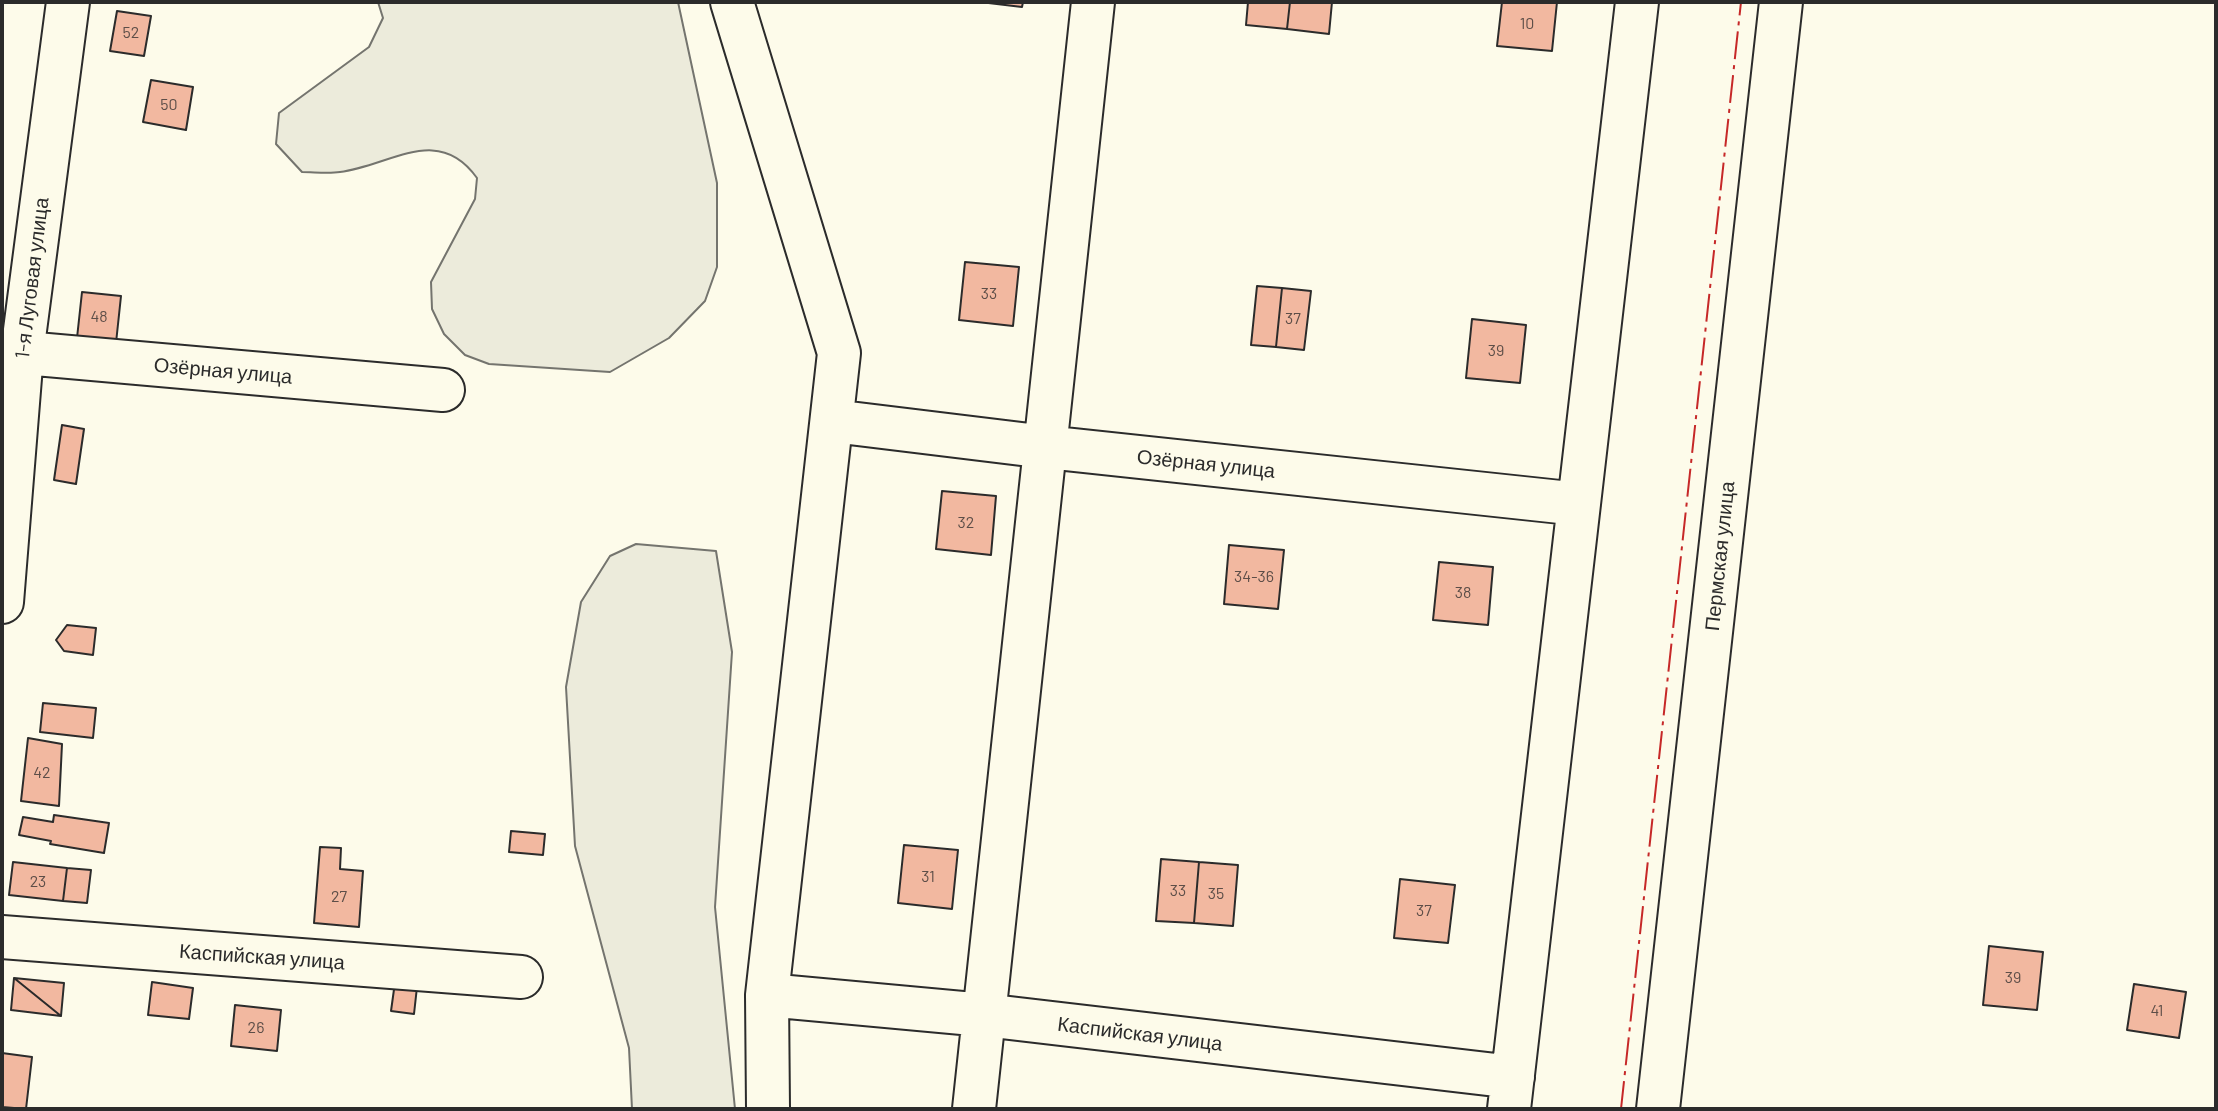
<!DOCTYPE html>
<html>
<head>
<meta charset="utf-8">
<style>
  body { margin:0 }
  #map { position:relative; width:2218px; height:1111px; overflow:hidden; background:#fdfbea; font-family:Barlow,sans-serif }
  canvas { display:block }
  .frame { position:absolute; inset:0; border:4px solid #2b2b2b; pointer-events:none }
</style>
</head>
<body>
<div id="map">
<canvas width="2218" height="1111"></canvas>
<div class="frame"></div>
</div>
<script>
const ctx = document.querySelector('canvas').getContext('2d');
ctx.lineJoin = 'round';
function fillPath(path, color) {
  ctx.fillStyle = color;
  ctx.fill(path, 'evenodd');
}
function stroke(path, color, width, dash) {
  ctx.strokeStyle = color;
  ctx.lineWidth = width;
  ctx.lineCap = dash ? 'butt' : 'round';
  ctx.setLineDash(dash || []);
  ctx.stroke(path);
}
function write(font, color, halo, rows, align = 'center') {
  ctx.font = font + ' Barlow,sans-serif';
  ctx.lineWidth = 6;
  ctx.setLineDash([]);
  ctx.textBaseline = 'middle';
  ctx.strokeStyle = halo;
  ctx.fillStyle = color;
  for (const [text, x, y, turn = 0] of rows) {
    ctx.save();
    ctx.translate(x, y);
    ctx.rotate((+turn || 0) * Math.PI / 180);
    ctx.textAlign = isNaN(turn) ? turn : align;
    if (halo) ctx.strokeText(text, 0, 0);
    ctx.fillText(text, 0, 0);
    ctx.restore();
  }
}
const green = new Path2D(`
  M378,2H678L717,183V267L705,301L669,338L610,372L489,364L465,355L444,334L432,309L431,282L475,199L477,178C438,123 390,166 340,172C328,174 314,172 302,172L276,144L279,113L369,47L383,18Z
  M636,544L716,551L732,652L715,907L735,1109H632L629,1048L575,846L566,687L581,602L610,556Z`);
const building = new Path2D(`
  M980,2H1023L1022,7Z
  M1248,2H1290L1287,29L1246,25Z
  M1290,2H1332L1329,34L1287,29Z
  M1502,2H1557L1552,51L1497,46Z
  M117,11L151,16L144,56L110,51Z
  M151,80L193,87L186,130L143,122Z
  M965,262L1019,267L1013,326L959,320Z
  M1257,286L1282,288L1276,347L1251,345Z
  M1282,288L1311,291L1304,350L1276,347Z
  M82,292L121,296L116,343L77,338Z
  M1472,319L1526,325L1520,383L1466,378Z
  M62,425L84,429L76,484L54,480Z
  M942,491L996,496L991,555L936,549Z
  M1229,545L1284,550L1278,609L1224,604Z
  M1439,562L1493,567L1488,625L1433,620Z
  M67,625L96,628L93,655L64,651L56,640Z
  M43,703L96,708L93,738L40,732Z
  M28,738L62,744L59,806L21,801Z
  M54,815L109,823L104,853L50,844L51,841L19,835L23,817L53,822Z
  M511,831L545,834L543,855L509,852Z
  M904,845L958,850L952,909L898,903Z
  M320,847L341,848L340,869L363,871L359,927L314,923Z
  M1161,859L1199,862L1194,923L1156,921Z
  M13,862L67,868L63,901L9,895Z
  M1199,862L1238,865L1233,926L1194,923Z
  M67,868L91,870L87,903L63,901Z
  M1400,879L1455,885L1448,943L1394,938Z
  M1989,946L2043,952L2037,1010L1983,1005Z
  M396,975L418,978L414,1014L391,1011Z
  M14,978L64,983L61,1016Z
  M14,978L61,1016L11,1010Z
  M152,982L193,988L189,1019L148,1015Z
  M2134,984L2186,992L2179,1038L2127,1030Z
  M235,1005L281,1010L277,1051L231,1046Z
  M2,1053L32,1057L26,1109L2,1107Z`);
const minor = new Path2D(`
  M732,2L839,353L767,995L768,1109
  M2,351L443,390
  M833,421L1046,447L1579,504
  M2,602L22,353L68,2
  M2,937L521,977
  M767,995L984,1015L1513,1077
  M974,1109L1093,2
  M1509,1109L1637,2
  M1658,1109L1781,2`);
const power = new Path2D(`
  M1621,1109L1741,2`);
const numberNames = [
  ["10",1527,24],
  ["52",131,33],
  ["50",169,105],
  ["33",989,294],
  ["48",99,317],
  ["37",1293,319],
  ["39",1496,351],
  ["32",966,523],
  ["34-36",1254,577],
  ["38",1463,593],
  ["42",42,773],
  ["31",928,877],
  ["23",38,882],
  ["33",1178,891],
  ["35",1216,894],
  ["27",339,897],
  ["37",1424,911],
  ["39",2013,978],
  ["41",2157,1011],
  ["26",256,1028]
];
const streetNames = [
  ["1-я Луговая улица",32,278,-83],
  ["Озёрная улица",223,371,5],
  ["Озёрная улица",1206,464,6],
  ["Пермская улица",1720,556,-84],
  ["Каспийская улица",262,957,4],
  ["Каспийская улица",1140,1034,7]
];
fillPath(green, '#ecebdb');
stroke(green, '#74746e', 2);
fillPath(building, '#f2b8a0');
stroke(building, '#2b2b2b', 2);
stroke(minor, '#2b2b2b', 46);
stroke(minor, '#fdfbea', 42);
stroke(power, '#c62828', 2, [28, 6, 4, 6]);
write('16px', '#5d4e48', null, numberNames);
write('20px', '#2b2b2b', '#fdfbea', streetNames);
</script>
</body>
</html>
